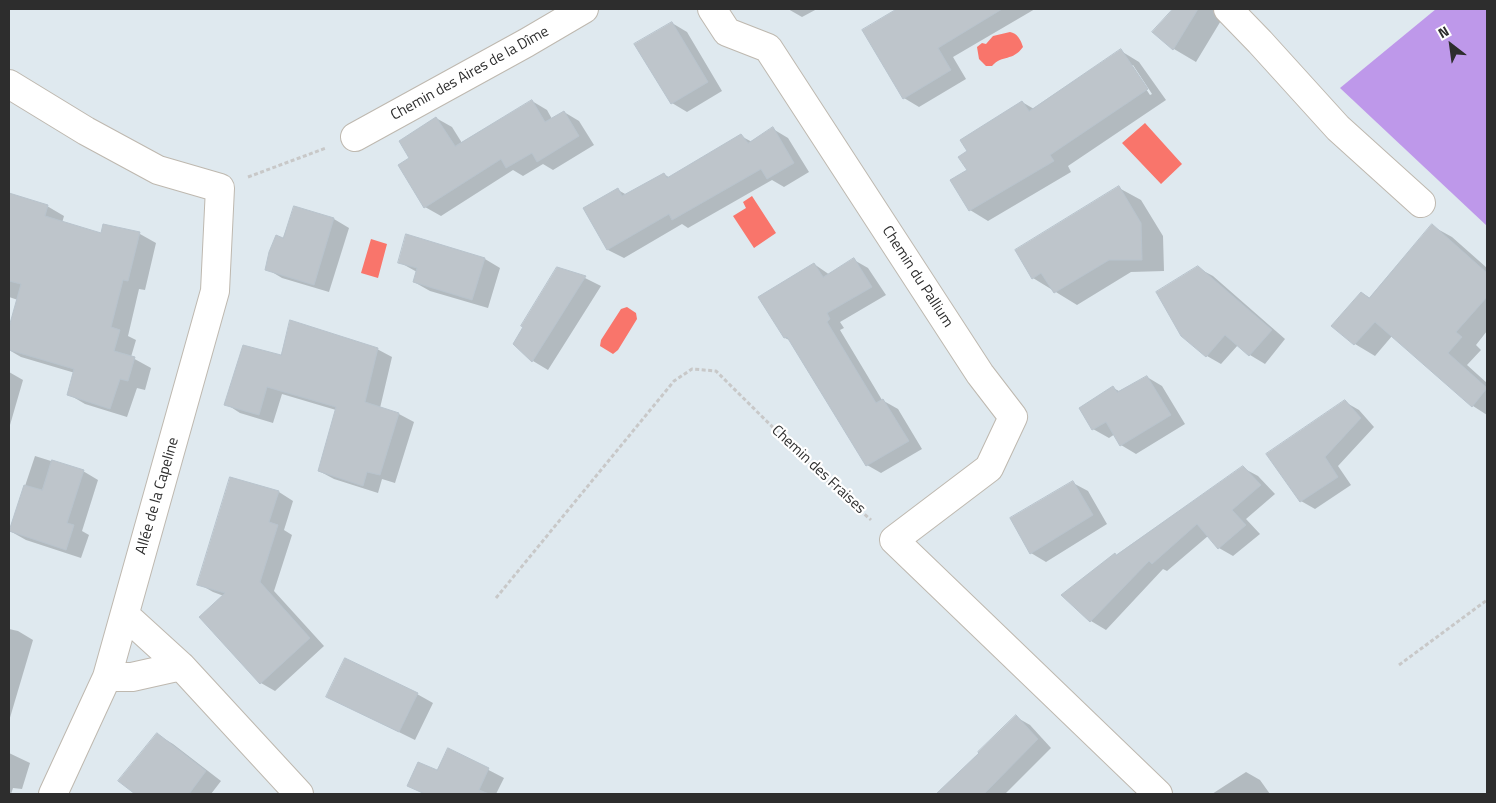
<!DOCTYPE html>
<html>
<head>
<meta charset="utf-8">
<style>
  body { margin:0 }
  #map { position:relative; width:1496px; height:803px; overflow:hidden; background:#dfe9ef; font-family:"Titillium Web",sans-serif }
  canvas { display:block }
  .frame { position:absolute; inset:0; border:10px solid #2d2d2d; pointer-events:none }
  .north { position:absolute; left:1426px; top:20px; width:50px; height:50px; -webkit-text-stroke:4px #fff; paint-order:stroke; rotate:330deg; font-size:14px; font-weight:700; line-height:20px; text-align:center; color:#2d2d2d }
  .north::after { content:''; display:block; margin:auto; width:18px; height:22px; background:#2d2d2d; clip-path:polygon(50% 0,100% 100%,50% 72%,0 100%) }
</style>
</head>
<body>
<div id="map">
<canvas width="1496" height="803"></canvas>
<div class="frame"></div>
<div class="north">N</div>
</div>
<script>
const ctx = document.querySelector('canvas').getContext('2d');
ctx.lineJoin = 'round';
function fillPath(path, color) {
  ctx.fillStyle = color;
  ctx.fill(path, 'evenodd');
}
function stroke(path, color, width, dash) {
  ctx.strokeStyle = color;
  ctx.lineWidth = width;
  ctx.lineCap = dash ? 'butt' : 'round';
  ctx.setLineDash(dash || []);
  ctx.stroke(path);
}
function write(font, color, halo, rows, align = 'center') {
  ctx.font = font + ' "Titillium Web",sans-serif';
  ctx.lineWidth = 4.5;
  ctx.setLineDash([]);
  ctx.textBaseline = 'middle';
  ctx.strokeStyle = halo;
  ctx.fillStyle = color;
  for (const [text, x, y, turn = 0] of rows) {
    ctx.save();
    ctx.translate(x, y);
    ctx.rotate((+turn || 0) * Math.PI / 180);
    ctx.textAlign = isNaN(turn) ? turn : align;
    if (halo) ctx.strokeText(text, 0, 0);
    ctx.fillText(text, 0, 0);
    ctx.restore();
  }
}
const green = new Path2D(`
  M1436,9H1487V226L1340,88Z`);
const water = new Path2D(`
  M1010,32C1017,33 1021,40 1023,47C1012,62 1003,54 992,66H986L979,59L977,47L982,43L986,44L993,36Z
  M1145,123L1182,164L1161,184L1122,143Z
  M752,196L776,233L754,248L733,216L746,208L743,202Z
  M371,239L387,244L378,278L361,273Z
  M627,307L636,313L637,319L618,350L613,354L600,346L601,340L621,309Z`);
const shadow = new Path2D(`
  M788,9H817L802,17Z
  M933,9H1035L953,57L966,79L919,107L904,98L903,26Z
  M1175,9H1228L1196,62L1174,49L1153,32Z
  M672,23L687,32L722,91L687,112L672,103Z
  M1121,51L1139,62L1166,100L1068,166L1071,172L988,221L970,210L969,152L1022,102L1034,109ZM1130,65H1133L1152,94L1150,95Z
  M532,101L547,110L552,119L564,112L579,121L594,145L553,170L543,164L523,176L513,170L441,216L425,207L411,158L436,118L452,127L462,143Z
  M773,129L788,138L809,172L784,187L772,180L688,228L682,224L624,258L608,250L584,208L618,190L627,195L664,174L670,178L741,136L752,142Z
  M1119,188L1141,200L1163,236L1164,271L1131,272L1077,305L1033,278Z
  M9,194L47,206L64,216L62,223L102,235L104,225L140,234L156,243L145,290L139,289L128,336L136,340L131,357L151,368L145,390L137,388L127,417L85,404L68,394L75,373L21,357L9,350V331L18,300L9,297Z
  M295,208L334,219L349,228L329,292L282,278L267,269L284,240Z
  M1432,226L1452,237L1487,268V331L1476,345L1481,350L1467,365L1487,383V415L1473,406L1392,336L1375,356L1355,344L1333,326L1362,293L1370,298Z
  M485,259L500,268L488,308L430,291L414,282L417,272L399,262Z
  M854,260L868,268L886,295L840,322L844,328L840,330L882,400L898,409L922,449L881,473L867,465L791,341L785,338L814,264L830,275Z
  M558,268L585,278L601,286L548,370L533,361Z
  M1198,268L1213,276L1285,339L1265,364L1250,355L1238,345L1221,364L1207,356Z
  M377,349L392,357L380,408L399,414L414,422L395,483L382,479L378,493L334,479L319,471L336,410L282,394L273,423L240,413L226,404L282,356Z
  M9,372L23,380L10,425H9Z
  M1147,377L1162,386L1185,424L1136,454L1121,445L1115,434L1109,438L1093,429L1113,388L1121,392Z
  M1345,402L1359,410L1374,427L1338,466L1351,485L1315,509L1301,501Z
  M35,456L83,471L98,480L82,531L89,535L81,558L26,540L10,531Z
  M1243,468L1258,476L1275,494L1246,519L1260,534L1233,556L1219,548L1208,536L1167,571L1163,569L1106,630L1091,621L1063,595Z
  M231,479L279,492L293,501L284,530L292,535L274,591L324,646L275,691L261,683L224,596L213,592L199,584Z
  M1073,483L1088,491L1107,524L1046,562L1031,553Z
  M9,629L18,631L33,640L9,721Z
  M417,694L433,703L415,740L344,705Z
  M1016,717L1030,725L1051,748L1005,794L939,793Z
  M158,735L173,744L221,781L211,794H137L120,781Z
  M448,749L504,778L496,794H424L408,785L438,772Z
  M9,753L30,763L22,789L13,788L11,794H9Z
  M1246,772L1260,780L1270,794H1212Z`);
const building = new Path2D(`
  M897,9H1002L938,48L951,70L903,99L862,30Z
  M1173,9H1198L1173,50L1152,32Z
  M672,22L708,82L671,104L634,44Z
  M1121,49L1148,89L1050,155L1054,161L969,211L950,180L967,170L958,157L967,151L960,140L1022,101L1029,111Z
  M532,100L545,122L564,111L579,136L537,162L532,153L506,168L501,159L424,208L398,165L409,158L399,141L436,117L455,146Z
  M773,127L794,163L767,179L761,169L672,220L669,214L607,250L583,208L618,188L622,196L664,173L667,178L741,134L748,143Z
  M1119,186L1141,223L1142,260H1109L1054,293L1041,273L1032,279L1015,250Z
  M9,193L48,205L45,216L101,233L103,224L140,232L128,281L123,280L111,327L120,330L114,351L135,357L128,381L120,379L110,409L67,395L74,369L9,350V327L21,284L9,281Z
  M294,206L334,218L314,285L265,270L269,252L276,235L283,238Z
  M1432,224L1487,273V297L1456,332L1462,337L1448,353L1487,388L1472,407L1375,322L1354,345L1331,326L1361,292L1369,298Z
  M406,234L485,258L472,300L413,282L417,268L398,263Z
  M854,258L872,287L827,313L830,319L827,322L876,403L883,399L909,441L866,466L787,337L784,338L758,297L814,263L823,277Z
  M1198,266L1272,330L1249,356L1225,335L1206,357L1181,336L1156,292Z
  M557,267L586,276L532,362L513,344L523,327L521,326Z
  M290,320L378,348L365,402L399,413L380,475L367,472L363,486L318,471L336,407L267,387L259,415L224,405L243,345L281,355Z
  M1147,376L1171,415L1120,446L1106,422L1092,430L1079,408L1113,386L1117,392Z
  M1345,400L1361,418L1325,457L1338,477L1300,502L1266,454Z
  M52,460L84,470L67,523L74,525L66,550L9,531L24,485L42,490Z
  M1243,466L1261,485L1232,510L1246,525L1218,549L1197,524L1152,564L1149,561L1090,622L1061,595L1115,553L1116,555Z
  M230,477L279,491L269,522L278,525L260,582L310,638L260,684L199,617L225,593L197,585Z
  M1073,481L1093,515L1030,554L1010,518Z
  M345,658L418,693L399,732L326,697Z
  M1016,715L1038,739L984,794H936L979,753L978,752Z
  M157,733L206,771L189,794H135L118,781Z
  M448,748L489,768L479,790L489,794H425L407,786L418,762L437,770Z`);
const path = new Path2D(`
  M248,177L326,148
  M496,598L674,381L692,369L716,371L823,477L871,520
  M1399,665L1487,600`);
const street = new Path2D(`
  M712,9L727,32L768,48L980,374L1013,417L989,468L894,540L1158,794
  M1228,9L1260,42L1338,128L1421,203
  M9,84L86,131L158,170L220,188L215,291L107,677L53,794
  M355,137L526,43L584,9
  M125,615L181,666L299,794
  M107,677H132L181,666`);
const streetNames = [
  ["Chemin des Aires de la Dîme",470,74,-29],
  ["Chemin du Pallium",917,277,57],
  ["Chemin des Fraises",818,470,43],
  ["Allée de la Capeline",158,496,-74]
];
fillPath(green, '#be98ea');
fillPath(water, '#f9756b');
fillPath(shadow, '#0003');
fillPath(building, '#bec5cb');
stroke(building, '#b8c3cc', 1);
stroke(street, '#beb8af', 30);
stroke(path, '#c8c8c8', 3, [4, 2.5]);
stroke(street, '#fff', 28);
write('15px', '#2d2d2d', '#fff', streetNames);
</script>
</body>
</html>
